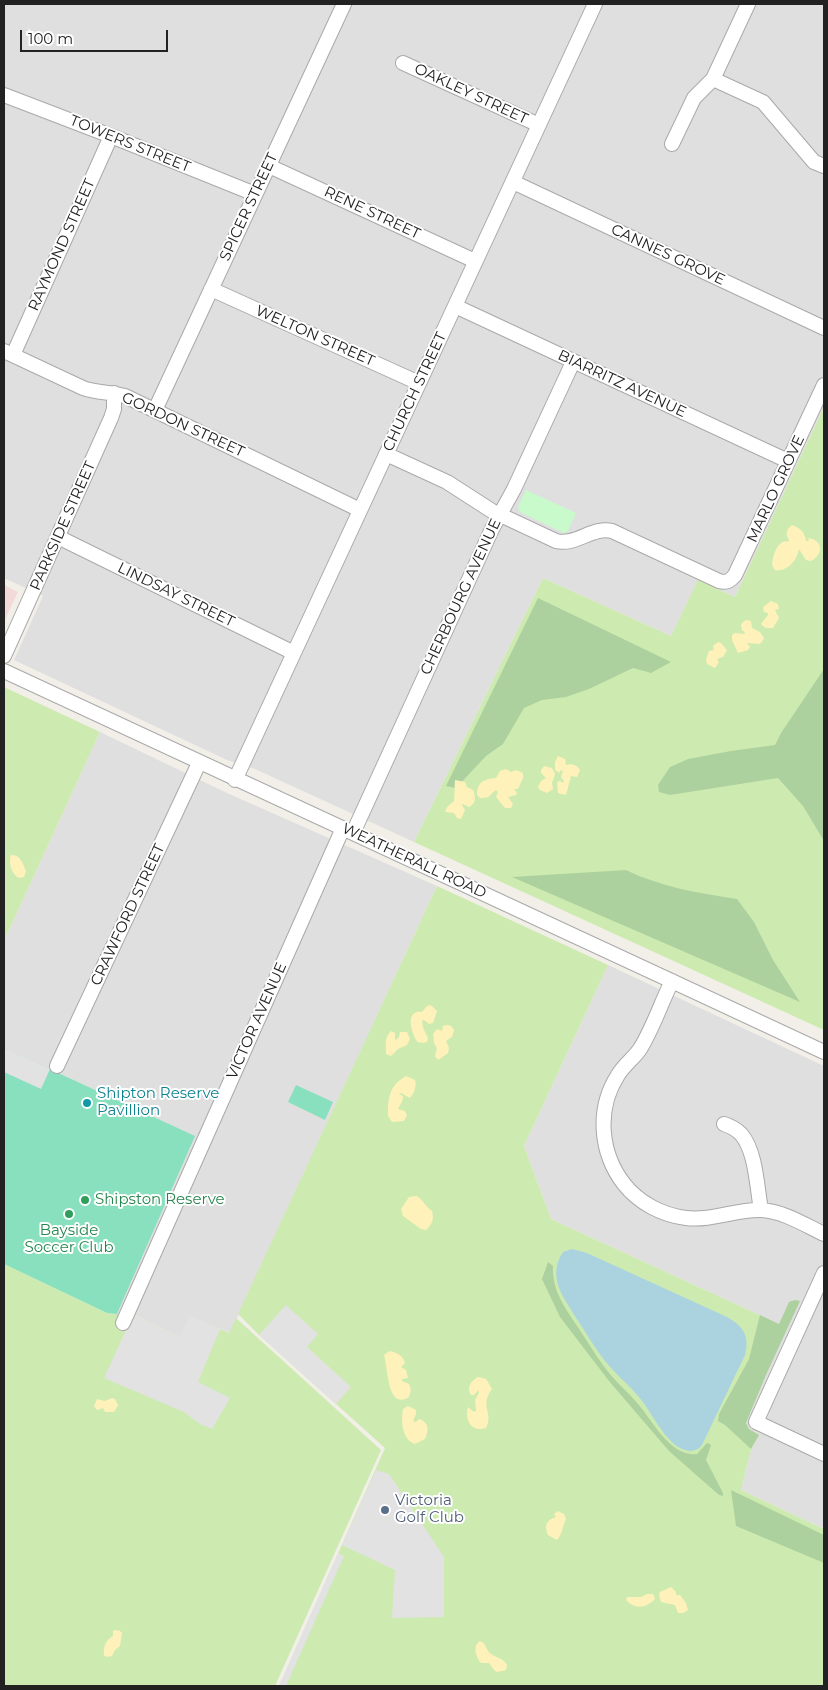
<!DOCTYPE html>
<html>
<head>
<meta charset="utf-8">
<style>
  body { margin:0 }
  #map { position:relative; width:828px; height:1690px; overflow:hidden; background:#f2efe9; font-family:Montserrat,sans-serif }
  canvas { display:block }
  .frame { position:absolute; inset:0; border:5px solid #222; pointer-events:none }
  .scale { position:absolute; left:20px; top:30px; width:148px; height:22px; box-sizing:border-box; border:2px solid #222; border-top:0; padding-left:6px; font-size:15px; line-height:18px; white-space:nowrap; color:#222; -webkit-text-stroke:4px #fff; paint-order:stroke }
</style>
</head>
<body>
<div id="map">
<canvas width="828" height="1690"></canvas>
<div class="frame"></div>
<div class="scale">100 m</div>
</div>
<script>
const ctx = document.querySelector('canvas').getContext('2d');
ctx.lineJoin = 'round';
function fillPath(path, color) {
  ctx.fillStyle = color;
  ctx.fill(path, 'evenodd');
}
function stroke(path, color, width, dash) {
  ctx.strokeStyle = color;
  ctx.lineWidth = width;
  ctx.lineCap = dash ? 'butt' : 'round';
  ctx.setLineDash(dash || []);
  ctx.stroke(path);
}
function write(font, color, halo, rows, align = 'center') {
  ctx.font = font + ' Montserrat,sans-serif';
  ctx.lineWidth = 4;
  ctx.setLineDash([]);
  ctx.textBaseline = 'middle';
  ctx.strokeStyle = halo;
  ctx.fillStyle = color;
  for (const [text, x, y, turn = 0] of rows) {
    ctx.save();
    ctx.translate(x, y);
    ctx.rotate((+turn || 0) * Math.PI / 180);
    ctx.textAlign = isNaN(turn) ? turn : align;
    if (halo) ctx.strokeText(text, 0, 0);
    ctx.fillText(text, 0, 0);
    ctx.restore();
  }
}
const residential = new Path2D(`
  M4,4H824V407L735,597L698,581L671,636L543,578L414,842L255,769L227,760L14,660L43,596L4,578Z
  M100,732L227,793L437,886L230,1333L190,1316L180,1337L134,1315L117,1314L194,1136L4,1048V941Z
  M608,965L824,1066V1529L741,1490L751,1450L758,1435L749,1429L746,1423L766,1375L779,1324L551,1219L524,1146Z`);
const commercial = new Path2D(`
  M4,585L18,592L4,622Z`);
const grass = new Path2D(`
  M824,407V1030L414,842L543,578L671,636L698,580L735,597Z
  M4,687L100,732L4,941Z
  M437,886L608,965L524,1146L551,1219L779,1324L766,1375L746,1423L749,1429L759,1435L751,1450L741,1490L824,1529V1686H279L385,1448L259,1335L238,1314Z
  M4,1264L107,1313L133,1315L180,1337L190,1315L229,1333L236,1318L381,1450L275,1686H4Z`);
const forest = new Path2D(`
  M538,598L671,662L651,673L633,668L589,689L566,697L542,700L524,708L503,744L486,756L456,788L446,786Z
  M824,669V762L823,767L824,769V841L803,806L778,778L670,795L659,792L658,785L670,767L688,759L731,751L775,745L781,733Z
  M626,870C661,887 698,893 737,899L754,922L773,960L800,1002L512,877Z
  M548,1262L553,1266C551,1294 571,1315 585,1338C593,1350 600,1362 609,1373C618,1384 629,1393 638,1404C653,1421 670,1457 697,1454L706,1444L708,1443L711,1445L706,1460L723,1493V1496L719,1495L669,1451L609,1381L560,1317L542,1279Z
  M795,1300L800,1301L766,1375L746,1423L749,1429L759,1435L751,1449L725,1425L718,1421L719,1414L749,1359L760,1315L779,1324L789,1302Z
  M731,1490L824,1535V1563L736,1526Z`);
const sand = new Path2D(`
  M792,525C800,528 805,532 806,541H808L809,538C824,541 823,555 811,561L806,560L799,549C797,560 788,572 775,570L772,565C773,556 776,544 785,541L788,542L789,540C785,534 786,530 792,525Z
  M771,601L778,604L779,609L775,610L779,618L773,628C768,628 765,629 761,624L768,615V613L764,612L763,607Z
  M746,620L751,621L752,628L760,632L764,638L762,642L759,644L747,643L750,647L748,650L738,653L732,640V635L735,633L745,634L744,631H742L741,624Z
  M718,642L721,643L727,650L723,657L717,659L719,662L715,668L707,664L706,660L709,651L714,650L713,646Z
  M558,756L565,759L566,765C572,763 577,765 580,770L577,777L571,776L566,795L558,793L557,782L560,781L563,783L564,781L561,777L563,771L561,770L559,773L555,770V762Z
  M544,766L552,768L555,774L552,783L553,789L547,793L540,790L538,787L541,781L546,778L541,773V770Z
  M506,769L511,772L516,770L523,773V778L518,789H514L517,793L516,795L508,797L513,804L511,808H505L496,797L498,792L496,790C489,795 492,798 480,798L477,795C477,782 484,779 496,778L500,771Z
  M455,780L465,782L467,787L473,790C476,797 476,804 469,807L463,804L462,805L465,810L461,819L457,818L454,813L445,812L447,807L454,801Z
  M11,855C20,854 23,864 26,871L24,877L19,878C12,875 8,863 11,855Z
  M429,1005L432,1006L437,1011L433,1023L429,1024L424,1020L422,1021L423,1028L428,1038L427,1042C424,1043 421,1043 418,1042C414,1040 402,1009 422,1012L426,1007Z
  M447,1025L451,1026L454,1030L452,1037L446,1041L449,1048L448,1053L438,1060L435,1056L437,1048L434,1043L433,1034L437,1029L442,1031L443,1026Z
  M391,1031L395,1033V1039L396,1040L399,1037L400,1032H407L410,1039L407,1045L398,1049L391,1056L386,1054C386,1045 384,1038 391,1031Z
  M406,1076L415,1080C417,1086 414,1093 410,1098L401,1093L399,1094L403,1096C403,1103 400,1104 398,1109L405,1111L407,1115L404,1121L392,1122L388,1116C388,1097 389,1086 406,1076Z
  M417,1196C424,1201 426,1207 432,1211C434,1220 433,1223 426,1230L421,1229L403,1216L401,1209L409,1197Z
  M390,1351C397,1353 403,1355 405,1363L401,1367L406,1370L408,1378L402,1379V1381L409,1384L411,1390L409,1397C387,1411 388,1367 384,1355Z
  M478,1377L486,1379L492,1389C479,1406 494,1412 486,1428C472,1433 464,1420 468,1407L474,1412L476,1411L475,1400L479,1393L478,1390L474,1395H471C466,1387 471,1381 478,1377Z
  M112,1398L115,1399L118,1405L114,1412H105L103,1408L97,1410L94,1406L97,1399L105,1401Z
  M408,1406L416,1410V1414L413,1421L416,1422L419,1419C429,1422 429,1430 425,1439L415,1444C402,1440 401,1421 403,1409Z
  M558,1511L564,1514L566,1519C562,1527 563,1533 557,1540L548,1535C544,1526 546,1520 556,1517L554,1514Z
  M671,1587L676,1592V1595H680L686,1603L688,1610L683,1613H678L675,1605L661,1602L659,1595L660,1592Z
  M647,1594H653L655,1599C646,1608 635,1610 626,1600L627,1597H641Z
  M115,1630L120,1631L122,1633L120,1646L115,1650L112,1656L106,1657L104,1655C103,1646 106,1640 113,1636V1631Z
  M480,1641C487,1644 485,1649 490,1653C497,1659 502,1657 507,1665L506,1670L497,1672L494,1670L489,1663H481C476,1657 472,1646 480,1641Z`);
const park = new Path2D(`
  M526,490L576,513L568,531L564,533L520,512L518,507Z`);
const pitch = new Path2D(`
  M4,1048L195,1136L117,1314L107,1313L4,1264Z
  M296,1085L333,1102L325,1120L288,1102Z`);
const parking = new Path2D(`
  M4,1048L50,1069L41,1089L4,1072Z
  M286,1305L318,1334L307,1347L351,1387L336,1404L259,1335Z
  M133,1315L180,1337L190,1315L220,1329L198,1382L230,1398L212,1429L200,1424L184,1412L104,1378Z
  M376,1470L389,1474L444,1557V1617L392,1618L395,1570L342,1545Z
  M338,1553L344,1556L286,1686H279Z`);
const water = new Path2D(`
  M572,1249L587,1253L727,1317C743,1326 750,1336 745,1355L702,1445C696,1453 686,1452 678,1447C660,1434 652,1412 638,1396C630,1386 620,1378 611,1368C598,1354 589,1337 578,1321C571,1309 560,1295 557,1281C555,1270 557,1261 563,1252Z`);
const minor = new Path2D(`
  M403,63L539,125
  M713,79L763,102L814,162L824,166
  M4,95L111,136L255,194
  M672,144L694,98L713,79L748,4
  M269,166L475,261
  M513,182L824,328
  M211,289L419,383
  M455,306L788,461
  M4,351L83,388C97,393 111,392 125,396L360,510
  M13,355L111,136
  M155,410L344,4
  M386,454L447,482L492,511L556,541C576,546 593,526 612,531L719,581C727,583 730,581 735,575L824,385
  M58,537L294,653
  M4,656L111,418L114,409V393
  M4,671C276,800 551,924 824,1052
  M235,780L595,4
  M353,833L492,529L514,489L573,362
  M672,981C661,1003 653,1028 640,1049C634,1058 624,1065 618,1075C596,1109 600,1153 624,1184C639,1203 662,1215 686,1218C713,1221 736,1209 761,1210C783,1211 805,1225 824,1234
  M57,1066L199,763
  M724,1124C730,1126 736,1129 741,1134C756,1151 757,1188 761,1210
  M824,1273L756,1422L824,1454
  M123,1323L343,828`);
const markers = [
  [87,1103,5,"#0f9aa8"],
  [85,1200,5,"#2e9e5b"],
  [69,1214,5,"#2e9e5b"],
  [385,1510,5,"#5c6f8a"]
];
const streetNames = [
  ["OAKLEY STREET",471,94,25],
  ["TOWERS STREET",130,144,22],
  ["SPICER STREET",249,207,-65],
  ["RENE STREET",372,213,25],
  ["RAYMOND STREET",62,245,-66],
  ["CANNES GROVE",668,255,25],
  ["WELTON STREET",315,336,24],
  ["BIARRITZ AVENUE",622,384,25],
  ["CHURCH STREET",415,392,-65],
  ["GORDON STREET",183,425,25],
  ["MARLO GROVE",776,489,-65],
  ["PARKSIDE STREET",63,526,-66],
  ["LINDSAY STREET",176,595,26],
  ["CHERBOURG AVENUE",461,597,-65],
  ["WEATHERALL ROAD",414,861,25],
  ["CRAWFORD STREET",128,915,-65],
  ["VICTOR AVENUE",257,1021,-66]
];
const cultureNames = [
  ["Shipton Reserve",97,1094],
  ["Pavillion",97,1111]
];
const leisureNames = [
  ["Shipston Reserve",95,1200],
  ["Bayside",69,1231,"center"],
  ["Soccer Club",69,1248,"center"]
];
const serviceNames = [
  ["Victoria",395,1501],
  ["Golf Club",395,1518]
];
fillPath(residential, '#e0dfdf');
fillPath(commercial, '#f2dad9');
fillPath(grass, '#cdebb0');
fillPath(forest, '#add19e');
fillPath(sand, '#fff1ba');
fillPath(park, '#c8facc');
fillPath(pitch, '#88e0be');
fillPath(parking, '#e2e2e2');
fillPath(water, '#aad3df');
stroke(minor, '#a9a9a9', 16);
stroke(minor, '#fff', 14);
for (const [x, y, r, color] of markers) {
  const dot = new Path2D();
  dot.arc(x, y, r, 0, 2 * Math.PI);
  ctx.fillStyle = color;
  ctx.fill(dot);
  stroke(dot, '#fff', 2);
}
write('15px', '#222', '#fff', streetNames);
write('15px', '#0d838f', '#fff', cultureNames, 'left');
write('15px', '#27864d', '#fff', leisureNames, 'left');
write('15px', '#4e5e75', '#fff', serviceNames, 'left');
</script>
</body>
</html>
